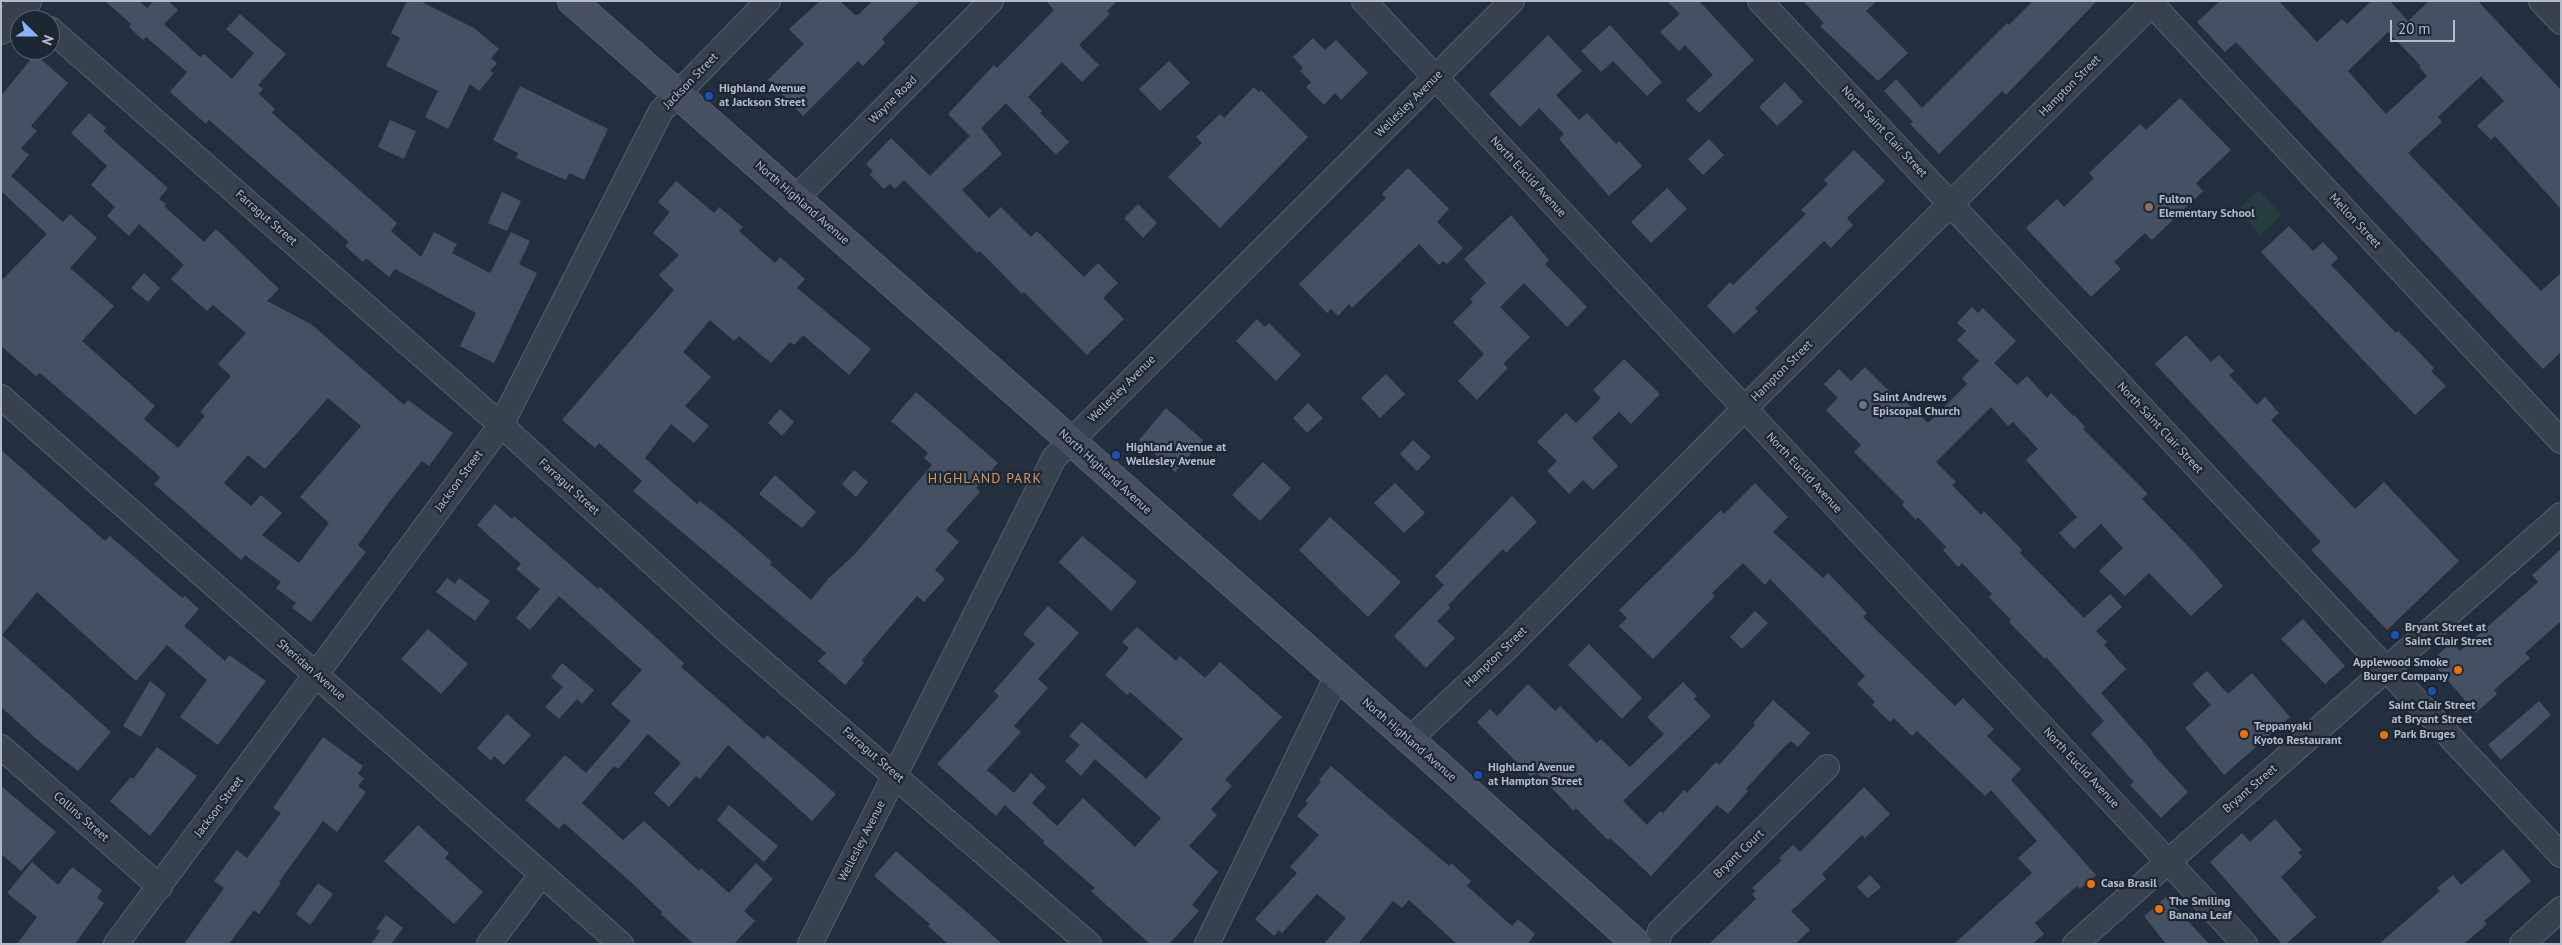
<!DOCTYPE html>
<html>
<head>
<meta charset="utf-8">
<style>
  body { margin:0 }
  #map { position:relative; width:2562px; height:945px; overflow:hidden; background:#242f3e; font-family:"PT Sans",sans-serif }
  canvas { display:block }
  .frame { position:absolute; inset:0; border:2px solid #b4bcc9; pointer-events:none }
  .north { position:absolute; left:10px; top:10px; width:50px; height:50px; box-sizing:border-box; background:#1d2633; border:1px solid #59626f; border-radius:50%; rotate:112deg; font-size:14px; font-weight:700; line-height:20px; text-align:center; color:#b4bcc9 }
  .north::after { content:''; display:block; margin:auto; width:18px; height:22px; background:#8ab4f8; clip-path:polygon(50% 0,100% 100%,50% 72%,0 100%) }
  .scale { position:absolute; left:2390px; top:20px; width:65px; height:22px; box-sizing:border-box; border:2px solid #b4bcc9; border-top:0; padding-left:6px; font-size:15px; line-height:18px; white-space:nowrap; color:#b4bcc9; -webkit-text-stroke:4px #1d2633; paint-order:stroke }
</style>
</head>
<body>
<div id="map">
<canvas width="2562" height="945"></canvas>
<div class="frame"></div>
<div class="north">N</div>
<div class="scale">20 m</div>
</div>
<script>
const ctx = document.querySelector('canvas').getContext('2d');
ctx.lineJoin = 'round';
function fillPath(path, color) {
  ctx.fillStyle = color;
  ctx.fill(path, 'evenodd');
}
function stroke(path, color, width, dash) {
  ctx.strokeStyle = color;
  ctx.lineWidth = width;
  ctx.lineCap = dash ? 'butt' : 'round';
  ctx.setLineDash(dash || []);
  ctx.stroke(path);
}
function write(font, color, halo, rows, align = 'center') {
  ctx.font = font + ' "PT Sans",sans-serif';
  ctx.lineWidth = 4.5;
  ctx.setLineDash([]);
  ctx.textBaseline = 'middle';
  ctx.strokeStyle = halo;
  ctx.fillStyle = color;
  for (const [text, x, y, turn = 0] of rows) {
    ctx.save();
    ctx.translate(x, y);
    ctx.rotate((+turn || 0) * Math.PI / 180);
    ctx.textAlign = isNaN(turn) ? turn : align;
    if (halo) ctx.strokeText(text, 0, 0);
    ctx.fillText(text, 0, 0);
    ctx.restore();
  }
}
const green = new Path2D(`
  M2259,190L2282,215L2260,235L2238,210Z`);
const building = new Path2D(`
  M105,1H139L147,8L154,1H168L178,10L164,24L200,57L204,54L232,79L254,53L226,29L240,14L286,54L258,85L263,89L259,94L275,109L272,113L397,223L391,231L421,257L434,232L457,244L452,253L490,273L511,232L530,241L519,264L537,273L494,363L460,346L476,313L395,269L389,277L366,258L363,262L345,246L349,242L324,220L209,120L206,124L170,92L187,72L146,37L143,40L129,27L131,24Z
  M407,1H420L474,28L499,49L491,58L497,63L490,71L494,73L479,91L470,84L448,129L425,117L438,91L386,66L400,38L391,33Z
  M820,1H840L855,15H858L872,1H920L882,39L885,43L863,66L858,61L803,116L768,80L804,44L789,29Z
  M1046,1H1117L1107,11L1110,14L1079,45L1099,65L1082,82L1062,62L1028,97L1042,111L1040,113L1069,142L1056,155L1006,103L981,128L1002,154L962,190L989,218L1001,207L1031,237L1037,231L1084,277L1098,263L1118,283L1103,298L1124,319L1087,355L1024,292L1022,294L980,251L977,253L904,180L895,189L890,184L884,189L870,175L873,171L866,164L891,138L930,176L970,136L948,114L994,65L997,68L1054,10Z
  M1667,1H1699L1754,60L1699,113L1686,100L1713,75L1685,45L1679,51L1660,32L1680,14Z
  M1803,1H1877L1866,11L1908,53L1878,81L1820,26L1824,23Z
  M2033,1H2097L2006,95L2002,91L1939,154L1910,124L1913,122L1884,91L1896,79L1922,108L2007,23L2009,25Z
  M2220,1H2279L2317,42L2342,19L2347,24L2371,1H2390L2408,21L2429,1H2478L2561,90V209L2495,136L2491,140L2477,126L2504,101L2481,76L2438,117L2442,122L2408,153L2541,291L2561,273V352L2543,369L2236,42L2225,52L2197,22ZM2388,32L2421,66L2419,67L2427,76L2386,114L2348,71Z
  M1610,25L1662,82L1647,96L1613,61L1601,72L1581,51Z
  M1548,35L1582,71L1556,95L1579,120L1587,113L1616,144L1619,141L1642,166L1609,196L1559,139L1564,134L1539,108L1520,127L1489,94Z
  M1313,38L1325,50L1336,40L1368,73L1341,100L1335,93L1324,105L1306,87L1311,82L1300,71L1303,68L1293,57Z
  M35,54L68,83L31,126L37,131L21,148L29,155L11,176L63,222L70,214L97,238L70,268L114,306L82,341L155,406L144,419L178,448L205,416L200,412L231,376L218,364L246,333L213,305L207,311L171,279L184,265L139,224L129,236L107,216L115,207L91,185L107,166L71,133L89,113L106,128L103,131L168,188L159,199L166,204L164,206L204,242L216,229L279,289L267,301L311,324L404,405L408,400L453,433L429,466L422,461L393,497L358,545L366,552L311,622L292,608L296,603L276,588L281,582L245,555L241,560L154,484L160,478L156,473L40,373L36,376L1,346V281L47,234L1,191V96ZM328,398L361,426L300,497L329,523L299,563L262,535L282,513L261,495L251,506L224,483L248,455L265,469Z
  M1169,61L1190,83L1160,111L1139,89Z
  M1785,82L1803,102L1777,126L1759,107Z
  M520,86L608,129L584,180L569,173L566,180L531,165L516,158L518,153L493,140Z
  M1254,87L1259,92L1261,90L1308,137L1220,228L1168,177L1202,143L1196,137L1220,114L1224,118Z
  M2180,98L2231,150L2196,183L2203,191L2152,240L2145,233L2114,262L2121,269L2091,297L2026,228L2057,199L2064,207L2094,178L2089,173L2140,124L2146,130Z
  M390,120L416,131L404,159L378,147Z
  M1709,139L1724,155L1703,175L1688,159Z
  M1854,150L1885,181L1847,218L1853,225L1831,248L1824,241L1755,308L1758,311L1734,334L1707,306L1730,282L1733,285L1806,214L1801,210L1828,184L1824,180Z
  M1408,168L1449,209L1437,222L1463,248L1447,264L1443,261L1439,265L1419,244L1352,308L1349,304L1338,316L1331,309L1327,313L1299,284L1386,198L1382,194Z
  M676,181L714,213L719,207L743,227L739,231L775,263L780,257L805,279L797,288L871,349L849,375L803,335L794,345L790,342L771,363L739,336L734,341L710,320L683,352L711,377L685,406L709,426L694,443L671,424L645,458L697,504L700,501L730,525L772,562L770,564L811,600L828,579L855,554L932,465L924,458L928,453L891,421L916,392L998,463L976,488L980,492L946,530L959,542L935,570L945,579L924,602L917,596L862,660L864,663L845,685L818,661L826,653L633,491L642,481L599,443L595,448L562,420L674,290L659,275L679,255L653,233L670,212L658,202Z
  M1667,188L1687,209L1651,243L1631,222Z
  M502,192L521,201L507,231L488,223Z
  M1138,204L1157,223L1143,238L1124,218Z
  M1511,215L1549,260L1545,264L1587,307L1567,327L1524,283L1500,307L1530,337L1503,364L1508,368L1477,400L1458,381L1484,354L1453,322L1473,302L1470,299L1486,283L1464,259Z
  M2289,226L2313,251L2323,242L2338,258L2331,265L2396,333L2398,331L2418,351L2434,368L2431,371L2446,386L2415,415L2261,252Z
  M144,273L160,288L148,302L131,288Z
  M1972,307L1978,313L1983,308L2016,341L1994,363L2017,385L2027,376L2047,398L2051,393L2073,416L2074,415L2085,427L2083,429L2148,494L2142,499L2191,549L2223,586L2191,616L2149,573L2125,596L2099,571L2123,548L2101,524L2074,549L2059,533L2077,517L2026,460L2038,449L2013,422L2008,426L1991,407L1936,462L1956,482L1952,485L1981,515L1984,511L2022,550L2020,553L2084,618L2110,594L2122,607L2096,631L2107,642L2104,645L2126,669L2101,693L2153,752L2152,753L2188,792L2161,818L2130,785L2134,782L2091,734L2104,721L2046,657L2045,659L2009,622L2011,620L1989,597L1992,594L1962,563L1958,567L1943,550L1946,547L1918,517L1916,520L1902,505L1904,502L1854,452L1861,445L1826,410L1838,398L1824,384L1839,369L1851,381L1865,367L1902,404L1905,401L1928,423L1967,384L1962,378L1979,361L1957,340L1966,331L1957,323Z
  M1257,319L1265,327L1269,323L1301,355L1276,381L1236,341Z
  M2186,335L2211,362L2219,355L2234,371L2229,375L2257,405L2265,397L2279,413L2271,420L2355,509L2384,482L2459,561L2387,630L2311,550L2321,542L2155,364Z
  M1624,359L1660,394L1631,424L1619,412L1592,438L1618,466L1593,490L1583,480L1569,494L1547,471L1557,461L1537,442L1566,413L1576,423L1601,398L1593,390Z
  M1386,374L1405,394L1380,418L1361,398Z
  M1308,403L1323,418L1307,433L1293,418Z
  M1166,408L1203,440L1175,472L1139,440Z
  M780,409L794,422L782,436L768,423Z
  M1413,440L1431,457L1417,471L1400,454Z
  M1,450L105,541L110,536L182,598L185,596L199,609L184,626L225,661L229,655L266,681L218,745L180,717L207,680L167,645L136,681L37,592L2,635L111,732L78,771L40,742L1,707Z
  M1263,462L1291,488L1260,521L1232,495Z
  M854,470L868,482L856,497L842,484Z
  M775,475L816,512L802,528L759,494Z
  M1395,483L1425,513L1404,533L1374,503Z
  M1755,483L1788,517L1773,532L1823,578L1828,573L1867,613L1863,617L1955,706L1963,698L1994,729L1987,736L2021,769L2011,780L2096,875L2080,889L2077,886L2035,923L2044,934L2033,944H1954L2032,873L2018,858L2037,841L1991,790L1985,796L1917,731L1912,736L1894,718L1890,722L1872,705L1875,702L1857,684L1865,676L1770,579L1765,585L1743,563L1712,593L1715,596L1653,659L1619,626L1627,618L1619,610L1721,510L1724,514Z
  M1512,496L1537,522L1506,553L1503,549L1448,605L1450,608L1437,621L1455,638L1426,668L1394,636L1444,585L1435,576Z
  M495,504L512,519L514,516L598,589L600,587L684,663L681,667L764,739L767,735L836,794L812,821L728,745L700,779L696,776L669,807L654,793L681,763L648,734L618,769L614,766L582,803L623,840L644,821L699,871L701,868L729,893L756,863L773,879L744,911L755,921L734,944H694L661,914L662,912L633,884L564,823L559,829L525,800L565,755L586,773L631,721L611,704L642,670L559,596L530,630L516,618L540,589L516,569L521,564L477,525Z
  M1330,517L1401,582L1368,617L1299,550Z
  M1082,536L1137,582L1111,611L1059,562Z
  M2561,549V621L2525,653L2530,658L2494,690L2497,694L2476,713L2431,661L2452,642L2460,651L2538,582L2532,575Z
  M447,578L455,584L459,578L490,601L475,621L436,592Z
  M1048,606L1079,633L1038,679L1048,688L1014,726L1021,732L987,770L1014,793L1031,773L1046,787L1032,803L1057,826L1083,798L1135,847L1161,818L1095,759L1081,776L1065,761L1080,745L1069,736L1082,722L1146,779L1183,739L1130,692L1127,695L1105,675L1129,648L1122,642L1137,627L1176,661L1180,656L1205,678L1220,662L1282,717L1225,780L1232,786L1211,809L1217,815L1189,846L1218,872L1192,905L1199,911L1169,944H1150L1091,891L1095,888L1043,843L1044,841L1005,805L996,816L937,764L999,696L994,691L1035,644L1023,634Z
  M1755,611L1768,623L1742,649L1730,637Z
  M2303,619L2345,666L2325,684L2281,639Z
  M428,629L468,664L441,694L401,659Z
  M1589,644L1642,698L1622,719L1568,665Z
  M562,663L594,690L582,704L577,699L559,719L545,707L563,687L551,677Z
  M2207,671L2228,694L2252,673L2290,717L2224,775L2185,728L2211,705L2192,684Z
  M150,681L166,694L141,737L123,726Z
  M1683,682L1697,696L1694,699L1711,716L1623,801L1647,825L1660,811L1663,813L1684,790L1687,793L1716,762L1719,765L1755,725L1753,723L1773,700L1810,733L1798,747L1791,741L1782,749L1746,789L1748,791L1728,814L1717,805L1651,876L1610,838L1608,840L1576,808L1574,811L1537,773L1532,778L1477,722L1490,709L1497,716L1528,684L1555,711L1560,706L1597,743L1601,739L1630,767L1664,734L1647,717Z
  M2539,701L2551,715L2501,760L2488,745Z
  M507,714L531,735L504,765L494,756L491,761L477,748Z
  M323,737L363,766L358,774L364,778L358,786L366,792L337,832L323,821L279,882L281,883L259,914L254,910L229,944H184L224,888L214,881L237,850L247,858L281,813L273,808Z
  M157,747L197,776L150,836L110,801L131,777L133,779Z
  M1331,766L1449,866L1451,863L1471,881L1467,886L1512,926L1518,919L1535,934L1529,942L1531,944H1457L1409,900L1402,908L1393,901L1358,944H1324L1346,918L1317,894L1282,933L1279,930L1274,936L1255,919L1297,873L1290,867L1319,835L1297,816L1308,803L1305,801L1321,782L1319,780Z
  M1,786L56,832L21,871L1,854Z
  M1864,787L1890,814L1865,838L1862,835L1822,874L1826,879L1791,911L1810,930L1795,944H1709L1756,899L1752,894L1756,891L1752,888L1782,860L1779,858L1793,845L1800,852Z
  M729,805L778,846L764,862L717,820Z
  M2275,819L2302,850L2298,852L2302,857L2281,877L2316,917L2286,944H2282L2210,862L2242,833L2250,842Z
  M418,825L449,853L445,858L483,892L454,924L384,861Z
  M2503,849L2531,881L2484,921L2487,924L2464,944H2379L2440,891L2437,888L2453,875L2461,885Z
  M896,851L978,922L1002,944H948L928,926L930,924L874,876Z
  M32,862L58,885L72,867L102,890L97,898L104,903L75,944H17L37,917L7,893Z
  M1870,875L1881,887L1868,898L1857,887Z
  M318,883L333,894L310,925L296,914Z
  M2166,897L2209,944H2166L2144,916Z
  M386,915L403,928L391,944H371L380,931L376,929Z`);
const minor = new Path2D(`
  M1364,1L2245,944
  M1760,1L2561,855
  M2149,1L2561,441
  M2541,1L2561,22
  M50,29L501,425L728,632L1089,944
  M796,198L991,1
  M1,397L621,944
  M1409,740L1506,649L1758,395L2155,1
  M1,747L160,887
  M116,944L501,425L661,111L768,1
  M489,944L542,874
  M810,944L1054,458L1512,1
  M1207,944L1337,676
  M1657,944L1660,931L1827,767
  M2075,944L2561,515
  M2522,944L2561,909`);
const tertiary = new Path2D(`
  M1,30L27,1`);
const secondary = new Path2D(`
  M572,1L1427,755L1637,944`);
const markers = [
  [709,96,5,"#1a4fb4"],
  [2149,207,5,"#8d6e63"],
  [1863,405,5,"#6b7280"],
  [1116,455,5,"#1a4fb4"],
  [2395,635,5,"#1a4fb4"],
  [2458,670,5,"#e8710a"],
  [2432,691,5,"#1a4fb4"],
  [2244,734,5,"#e8710a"],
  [2384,735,5,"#e8710a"],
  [1478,775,5,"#1a4fb4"],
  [2091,884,5,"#e8710a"],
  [2159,909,5,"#e8710a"]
];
const streetNames = [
  ["Jackson Street",691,81,-46],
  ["Hampton Street",2070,86,-45],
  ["Wayne Road",893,100,-45],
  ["Wellesley Avenue",1409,104,-45],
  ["North Saint Clair Street",1884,132,47],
  ["North Euclid Avenue",1528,177,47],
  ["North Highland Avenue",802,203,41],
  ["Farragut Street",266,218,41],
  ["Mellon Street",2355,221,47],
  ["Hampton Street",1782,371,-45],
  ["Wellesley Avenue",1122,389,-45],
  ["North Saint Clair Street",2160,428,47],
  ["North Highland Avenue",1105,472,42],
  ["North Euclid Avenue",1804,473,47],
  ["Jackson Street",459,481,-54],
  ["Farragut Street",569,487,42],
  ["Hampton Street",1496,657,-44],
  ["Sheridan Avenue",311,670,41],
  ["North Highland Avenue",1409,740,41],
  ["Farragut Street",873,755,41],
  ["North Euclid Avenue",2081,768,47],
  ["Bryant Street",2250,789,-41],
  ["Jackson Street",219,807,-53],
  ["Collins Street",81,817,41],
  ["Wellesley Avenue",862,841,-63],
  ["Bryant Court",1739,854,-44]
];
const poiNames = [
  ["Highland Avenue",719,89],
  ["at Jackson Street",719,103],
  ["Fulton",2159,200],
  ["Elementary School",2159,214],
  ["Saint Andrews",1873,398],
  ["Episcopal Church",1873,412],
  ["Highland Avenue at",1126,448],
  ["Wellesley Avenue",1126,462],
  ["Bryant Street at",2405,628],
  ["Saint Clair Street",2405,642],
  ["Applewood Smoke",2448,663,"right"],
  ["Burger Company",2448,677,"right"],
  ["Saint Clair Street",2432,706,"center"],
  ["at Bryant Street",2432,720,"center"],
  ["Teppanyaki",2254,727],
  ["Kyoto Restaurant",2254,741],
  ["Park Bruges",2394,735],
  ["Highland Avenue",1488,768],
  ["at Hampton Street",1488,782],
  ["Casa Brasil",2101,884],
  ["The Smiling",2169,902],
  ["Banana Leaf",2169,916]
];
const neighbourhoodNames = [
  ["HIGHLAND PARK",985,479]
];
fillPath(green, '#263c3f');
fillPath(building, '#455162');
stroke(minor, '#565f6c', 26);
stroke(tertiary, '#565f6c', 30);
stroke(secondary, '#565f6c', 30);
stroke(minor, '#38414e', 24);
stroke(tertiary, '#38414e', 28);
stroke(secondary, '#465061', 28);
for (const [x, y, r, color] of markers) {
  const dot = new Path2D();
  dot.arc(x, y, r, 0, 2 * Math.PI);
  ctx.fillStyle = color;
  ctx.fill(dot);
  stroke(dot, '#1d2633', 2);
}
write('12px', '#b4bcc9', '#1d2633', streetNames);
write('bold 12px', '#b4bcc9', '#1d2633', poiNames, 'left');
ctx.letterSpacing = '1px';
write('14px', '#d59563', '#1d2633', neighbourhoodNames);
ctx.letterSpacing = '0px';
</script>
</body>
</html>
